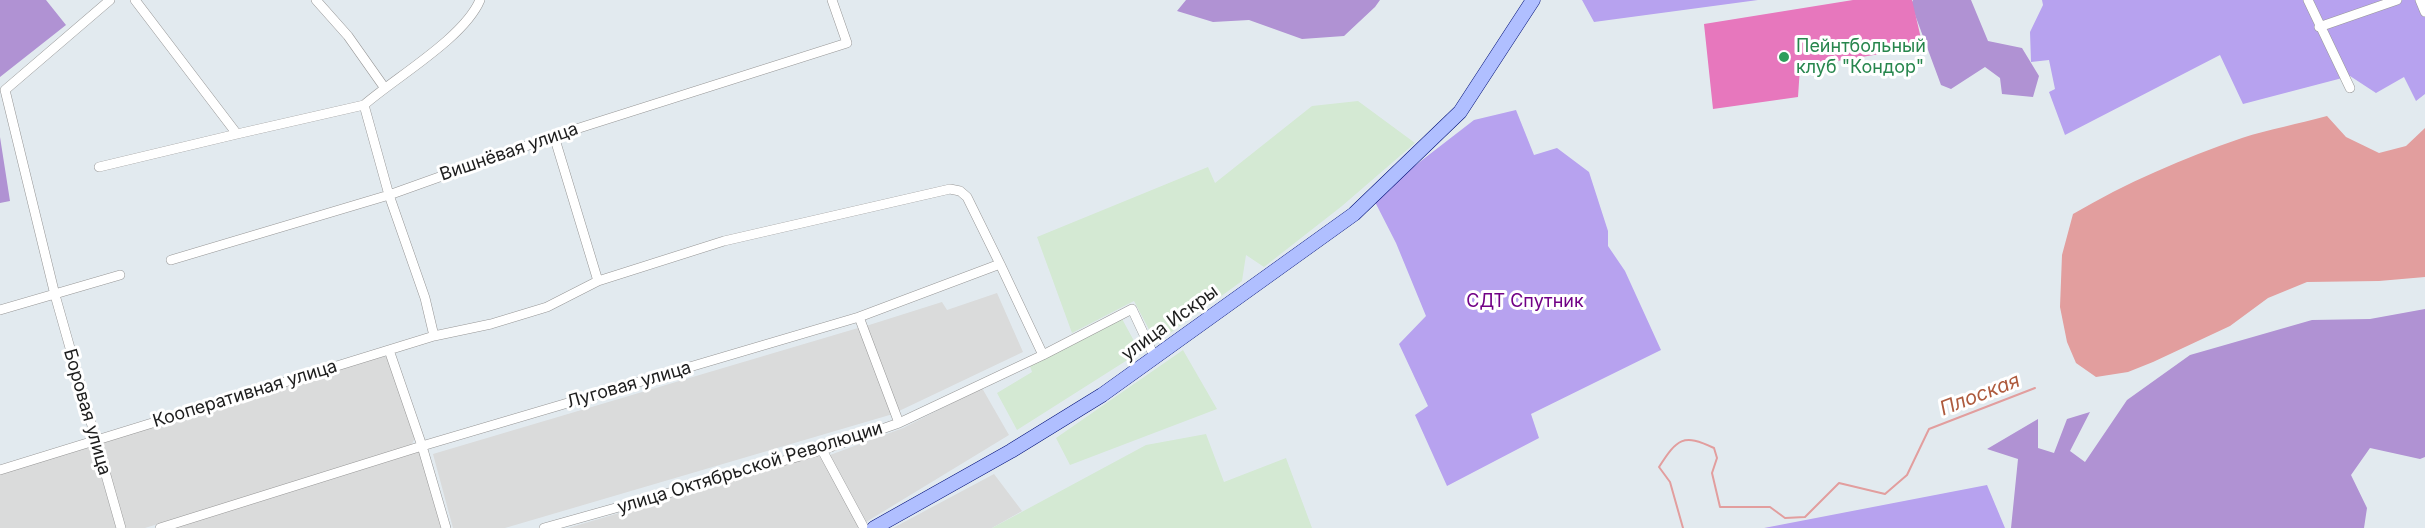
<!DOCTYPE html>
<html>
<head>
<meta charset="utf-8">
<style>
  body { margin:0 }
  canvas { display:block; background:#e2eaef }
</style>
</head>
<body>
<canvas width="2425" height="528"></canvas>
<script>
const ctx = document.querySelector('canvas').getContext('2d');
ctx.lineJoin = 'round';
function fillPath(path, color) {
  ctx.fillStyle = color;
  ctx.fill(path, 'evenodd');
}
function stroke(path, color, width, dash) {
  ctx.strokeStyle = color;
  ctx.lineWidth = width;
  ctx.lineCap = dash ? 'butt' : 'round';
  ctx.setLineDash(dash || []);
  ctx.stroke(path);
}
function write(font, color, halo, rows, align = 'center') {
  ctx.font = font + ' Inter,sans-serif';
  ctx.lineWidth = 6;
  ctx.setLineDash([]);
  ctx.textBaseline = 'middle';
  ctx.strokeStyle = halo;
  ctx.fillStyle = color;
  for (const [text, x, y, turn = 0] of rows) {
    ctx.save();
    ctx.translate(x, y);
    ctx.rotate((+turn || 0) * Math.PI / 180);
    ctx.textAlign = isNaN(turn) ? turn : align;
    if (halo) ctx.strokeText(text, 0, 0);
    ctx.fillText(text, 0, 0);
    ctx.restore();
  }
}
const residential = new Path2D(`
  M997,293L1023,352L899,411L866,326L942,302L947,310Z
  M858,328L893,414L505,528H453L433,454Z
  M382,355L388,358L415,438L411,446L145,528H125L100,443Z
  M982,388L1009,435L866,522L830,455L903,428Z
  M89,446L94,450L116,528H0V473Z
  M419,451L443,528H173Z
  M820,454L859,527L857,528H568Z
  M994,474L1022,511L992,528H893Z`);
const industrial = new Path2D(`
  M1358,101L1415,143L1342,206L1264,267L1246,255L1242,281L1159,341H1155L1134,301L1072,333L1037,237L1208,167L1215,183L1312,106Z
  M1121,317L1140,352L1017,430L997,393L1032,372L1030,366Z
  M1183,350L1217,409L1070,465L1056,438Z
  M1206,434L1224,482L1286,458L1312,528H992L1146,445Z`);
const grass = new Path2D(`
  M1582,0H1758L1594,22Z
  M2042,0H2425V94L2416,101L2404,77L2376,93L2350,76L2243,104L2220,55L2065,135L2049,92L2055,89L2049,60L2031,62L2030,32L2043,5Z
  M1516,110L1534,155L1557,148L1589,172L1608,231V246L1625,271L1661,350L1531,414L1539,438L1447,486L1415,415L1428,406L1399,344L1426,316L1396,243L1373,198L1474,120Z
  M1987,485L2005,528H1764Z`);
const forest = new Path2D(`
  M0,0H46L66,25L0,77Z
  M1186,0H1380L1375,7L1344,36L1302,39L1249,20L1213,22L1177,11Z
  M1913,0H1971L1988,41L2022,48L2039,76L2033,97L2002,94L2000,78L1985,67L1951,89L1941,85L1911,4Z
  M0,137L10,201L0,203Z
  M2425,309V457L2420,459L2370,448L2351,475L2367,508L2364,528H2011L2018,459L1987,449L2038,419V448L2054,453L2067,419L2090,412L2070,451L2085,462L2127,400L2190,355L2312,320L2370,319Z`);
const pitch = new Path2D(`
  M1853,0H1912L1923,47L1800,67L1798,97L1713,109L1704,24Z`);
const water = new Path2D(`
  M2327,116L2346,137L2379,153L2406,146L2425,128V277L2379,281L2307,282L2268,298L2230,326L2153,362L2128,372L2096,377L2076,363L2067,342L2060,307L2062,255L2073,214C2126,183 2183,158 2242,138C2269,129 2299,124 2327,116Z`);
const stream = new Path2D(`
  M1683,528L1670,482L1659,467C1677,439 1683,433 1714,448L1717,458L1712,473L1720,507H1770L1785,518L1805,517L1839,483L1885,494L1907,475L1929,429L2035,388`);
const minor = new Path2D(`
  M110,0L5,90L55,295L121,528
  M135,0L237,134L364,105
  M316,0L348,36L384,87
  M2308,0L2350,88
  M2420,0L2425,12
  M2319,27L2397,0
  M554,136L598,281
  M99,167L237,134
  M171,260L389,195L554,136L847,43L832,0
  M0,310L120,275
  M859,317L899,423
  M434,336L425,298L389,195L364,105C396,77 464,38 480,0
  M389,350L422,446L446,528
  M822,450L864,528
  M0,470L434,336L491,324L547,307L598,281L724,241L950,189L960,191L967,197L1000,264
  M160,528L422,446L859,317L1000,264L1043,355
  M544,528L822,450L899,423L1043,355L1132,309L1154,356`);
const secondary = new Path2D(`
  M874,528L1011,451L1102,395L1354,214L1460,112L1533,0`);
const markers = [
  [1784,57,6,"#2e9e5b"]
];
const leisureNames = [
  ["Пейнтбольный",1796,47],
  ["клуб \"Кондор\"",1796,68]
];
const streetNames = [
  ["Вишнёвая улица",509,152,-19],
  ["улица Искры",1170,323,-36],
  ["Луговая улица",629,385,-16],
  ["Кооперативная улица",245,394,-17],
  ["Боровая улица",87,412,74],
  ["улица Октябрьской Революции",750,468,-17]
];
const parkNames = [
  ["СДТ Спутник",1525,302]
];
const waterNames = [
  ["Плоская",1980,395,-21]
];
fillPath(residential, '#dadbdb');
fillPath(industrial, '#d4e9d3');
fillPath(grass, '#b7a2ef');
fillPath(forest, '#b092d3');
fillPath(pitch, '#e777bd');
fillPath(water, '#e29e9e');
stroke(stream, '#e29e9e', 2);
stroke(minor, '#979797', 10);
stroke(secondary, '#001078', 15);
stroke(minor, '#fff', 9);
stroke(secondary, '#b0bfff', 14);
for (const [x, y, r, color] of markers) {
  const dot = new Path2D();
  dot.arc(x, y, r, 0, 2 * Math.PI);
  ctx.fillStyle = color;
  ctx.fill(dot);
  stroke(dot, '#fff', 2);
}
write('18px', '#27864d', '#fff', leisureNames, 'left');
write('18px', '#1d1d1d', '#fff', streetNames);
write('18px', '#710186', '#fff', parkNames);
write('italic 20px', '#ae5b3e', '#fff', waterNames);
</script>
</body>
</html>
